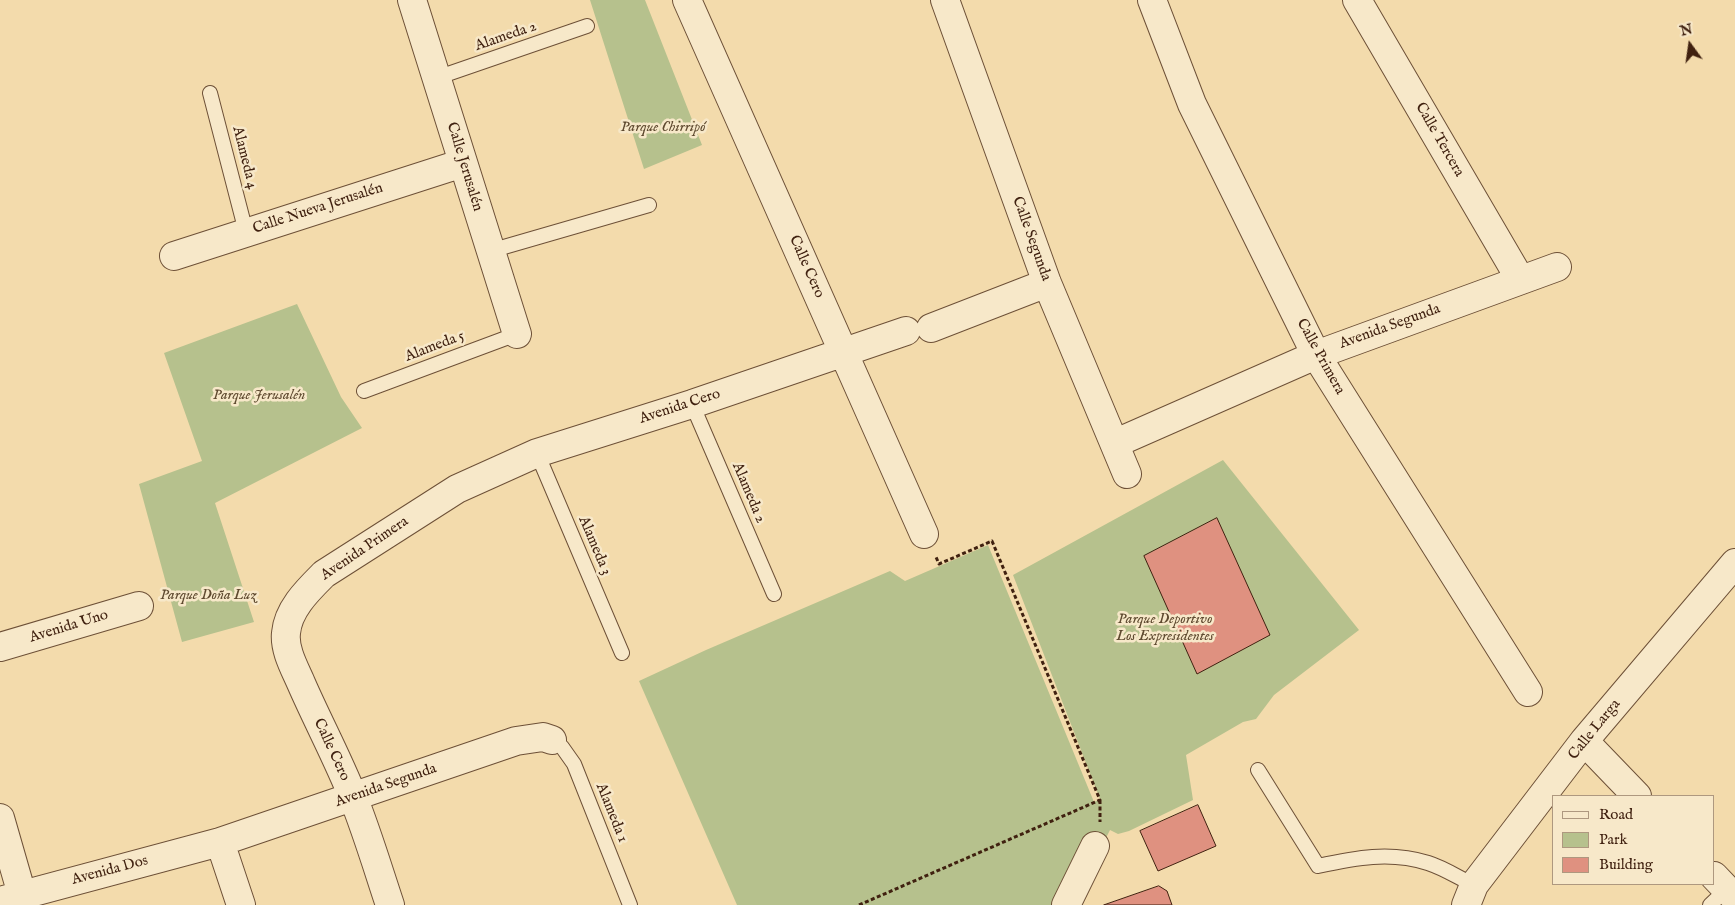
<!DOCTYPE html>
<html>
<head>
<meta charset="utf-8">
<style>
  body { margin:0 }
  #map { position:relative; width:1735px; height:905px; overflow:hidden; background:#f3dbac; font-family:"IM FELL English",serif }
  canvas { display:block }
  .legend { position:absolute; left:1552px; top:795px; width:162px; height:90px; box-sizing:border-box; background:#f7e8c9; border:1px solid #ae987f; margin:0; padding:6px 9px; list-style:none; font-size:15px; color:#402110 }
  .legend li { display:flex; align-items:center; gap:10px; height:25px }
  .legend b { width:25px; border:1px solid #ae987f }
  .north { position:absolute; left:1665px; top:20px; width:50px; height:50px; -webkit-text-stroke:4px #f7e8c9; paint-order:stroke; rotate:346deg; font-size:14px; font-weight:700; line-height:20px; text-align:center; color:#402110 }
  .north::after { content:''; display:block; margin:auto; width:18px; height:22px; background:#402110; clip-path:polygon(50% 0,100% 100%,50% 72%,0 100%) }
</style>
</head>
<body>
<div id="map">
<canvas width="1735" height="905"></canvas>
<ul class="legend">
<li><b style="height:6px;background:#f7e8c9"></b>Road</li>
<li><b style="height:14px;background:#b6c18d"></b>Park</li>
<li><b style="height:14px;background:#df9180"></b>Building</li>
</ul>
<div class="north">N</div>
</div>
<script>
const ctx = document.querySelector('canvas').getContext('2d');
ctx.lineJoin = 'round';
function fillPath(path, color) {
  ctx.fillStyle = color;
  ctx.fill(path, 'evenodd');
}
function stroke(path, color, width, dash) {
  ctx.strokeStyle = color;
  ctx.lineWidth = width;
  ctx.lineCap = dash ? 'butt' : 'round';
  ctx.setLineDash(dash || []);
  ctx.stroke(path);
}
function write(font, color, halo, rows, align = 'center') {
  ctx.font = font + ' "IM FELL English",serif';
  ctx.lineWidth = 5;
  ctx.setLineDash([]);
  ctx.textBaseline = 'middle';
  ctx.strokeStyle = halo;
  ctx.fillStyle = color;
  for (const [text, x, y, turn = 0] of rows) {
    ctx.save();
    ctx.translate(x, y);
    ctx.rotate((+turn || 0) * Math.PI / 180);
    ctx.textAlign = isNaN(turn) ? turn : align;
    if (halo) ctx.strokeText(text, 0, 0);
    ctx.fillText(text, 0, 0);
    ctx.restore();
  }
}
const green = new Path2D(`
  M590,0H645L702,145L644,169Z
  M297,304L341,397L362,428L215,503L254,622L182,642L139,484L202,461L164,353Z
  M1223,460L1359,630L1274,695L1256,719L1243,722L1186,755L1193,800L1129,831L1118,834L1110,830L1072,905H737L639,681L706,650L890,571L905,581L988,545L1094,802L1100,799L1013,575Z`);
const building = new Path2D(`
  M1217,518L1270,635L1197,674L1144,556Z
  M1198,805L1216,846L1158,871L1140,831Z
  M1159,886L1167,891L1172,905H1104Z`);
const path = new Path2D(`
  M1100,800V822
  M859,905L1100,800L992,541L939,564L936,557`);
const lane = new Path2D(`
  M436,78L587,26
  M210,93L246,232
  M490,251L649,205
  M364,391L517,334
  M692,404L774,594
  M537,453L622,653
  M552,740L562,747L574,764L630,905
  M1258,770L1318,866C1355,858 1390,851 1428,863C1444,868 1459,878 1474,885
  M1710,905L1729,887`);
const street = new Path2D(`
  M412,0L517,334
  M687,0L924,534
  M945,0L1047,283L1127,474
  M1152,0L1192,104L1316,355L1528,692
  M1357,0L1520,279
  M174,256L463,163
  M931,328L1047,283
  M1116,443L1316,355L1557,267
  M0,647L139,606
  M1584,741L1637,796
  M0,818L25,905
  M220,842L241,905
  M1714,876L1735,898
  M0,901L220,842L516,741L543,737L552,740
  M390,905C378,869 367,832 353,797C338,759 318,722 301,683C295,669 284,650 286,633C288,609 308,590 324,574L457,489L537,453L692,404L906,331
  M1066,905L1095,846
  M1466,905L1474,885L1584,741L1735,563`);
const streetNames = [
  ["Alameda 2",506,37,-19],
  ["Calle Tercera",1439,140,60],
  ["Alameda 4",244,158,76],
  ["Calle Jerusalén",464,167,73],
  ["Calle Nueva Jerusalén",318,209,-18],
  ["Calle Segunda",1031,239,70],
  ["Calle Cero",806,267,66],
  ["Avenida Segunda",1390,327,-20],
  ["Alameda 5",435,347,-21],
  ["Calle Primera",1320,357,61],
  ["Avenida Cero",680,407,-18],
  ["Alameda 2",748,493,67],
  ["Alameda 3",594,546,67],
  ["Avenida Primera",365,549,-34],
  ["Avenida Uno",69,627,-17],
  ["Calle Larga",1595,730,-51],
  ["Calle Cero",331,750,65],
  ["Avenida Segunda",386,786,-19],
  ["Alameda 1",611,813,68],
  ["Avenida Dos",110,871,-15]
];
const parkNames = [
  ["Parque Chirripó",663,128],
  ["Parque Jerusalén",259,396],
  ["Parque Doña Luz",208,596],
  ["Parque Deportivo",1165,620],
  ["Los Expresidentes",1165,637]
];
fillPath(green, '#b6c18d');
fillPath(building, '#df9180');
stroke(building, '#402110', 1);
stroke(lane, '#6d5037', 16);
stroke(street, '#6d5037', 30);
stroke(path, '#402110', 3, [4, 2.5]);
stroke(lane, '#f7e8c9', 14);
stroke(street, '#f7e8c9', 28);
write('15px', '#402110', '#f7e8c9', streetNames);
write('italic 15px', '#5e492f', '#f7e8c9', parkNames);
</script>
</body>
</html>
